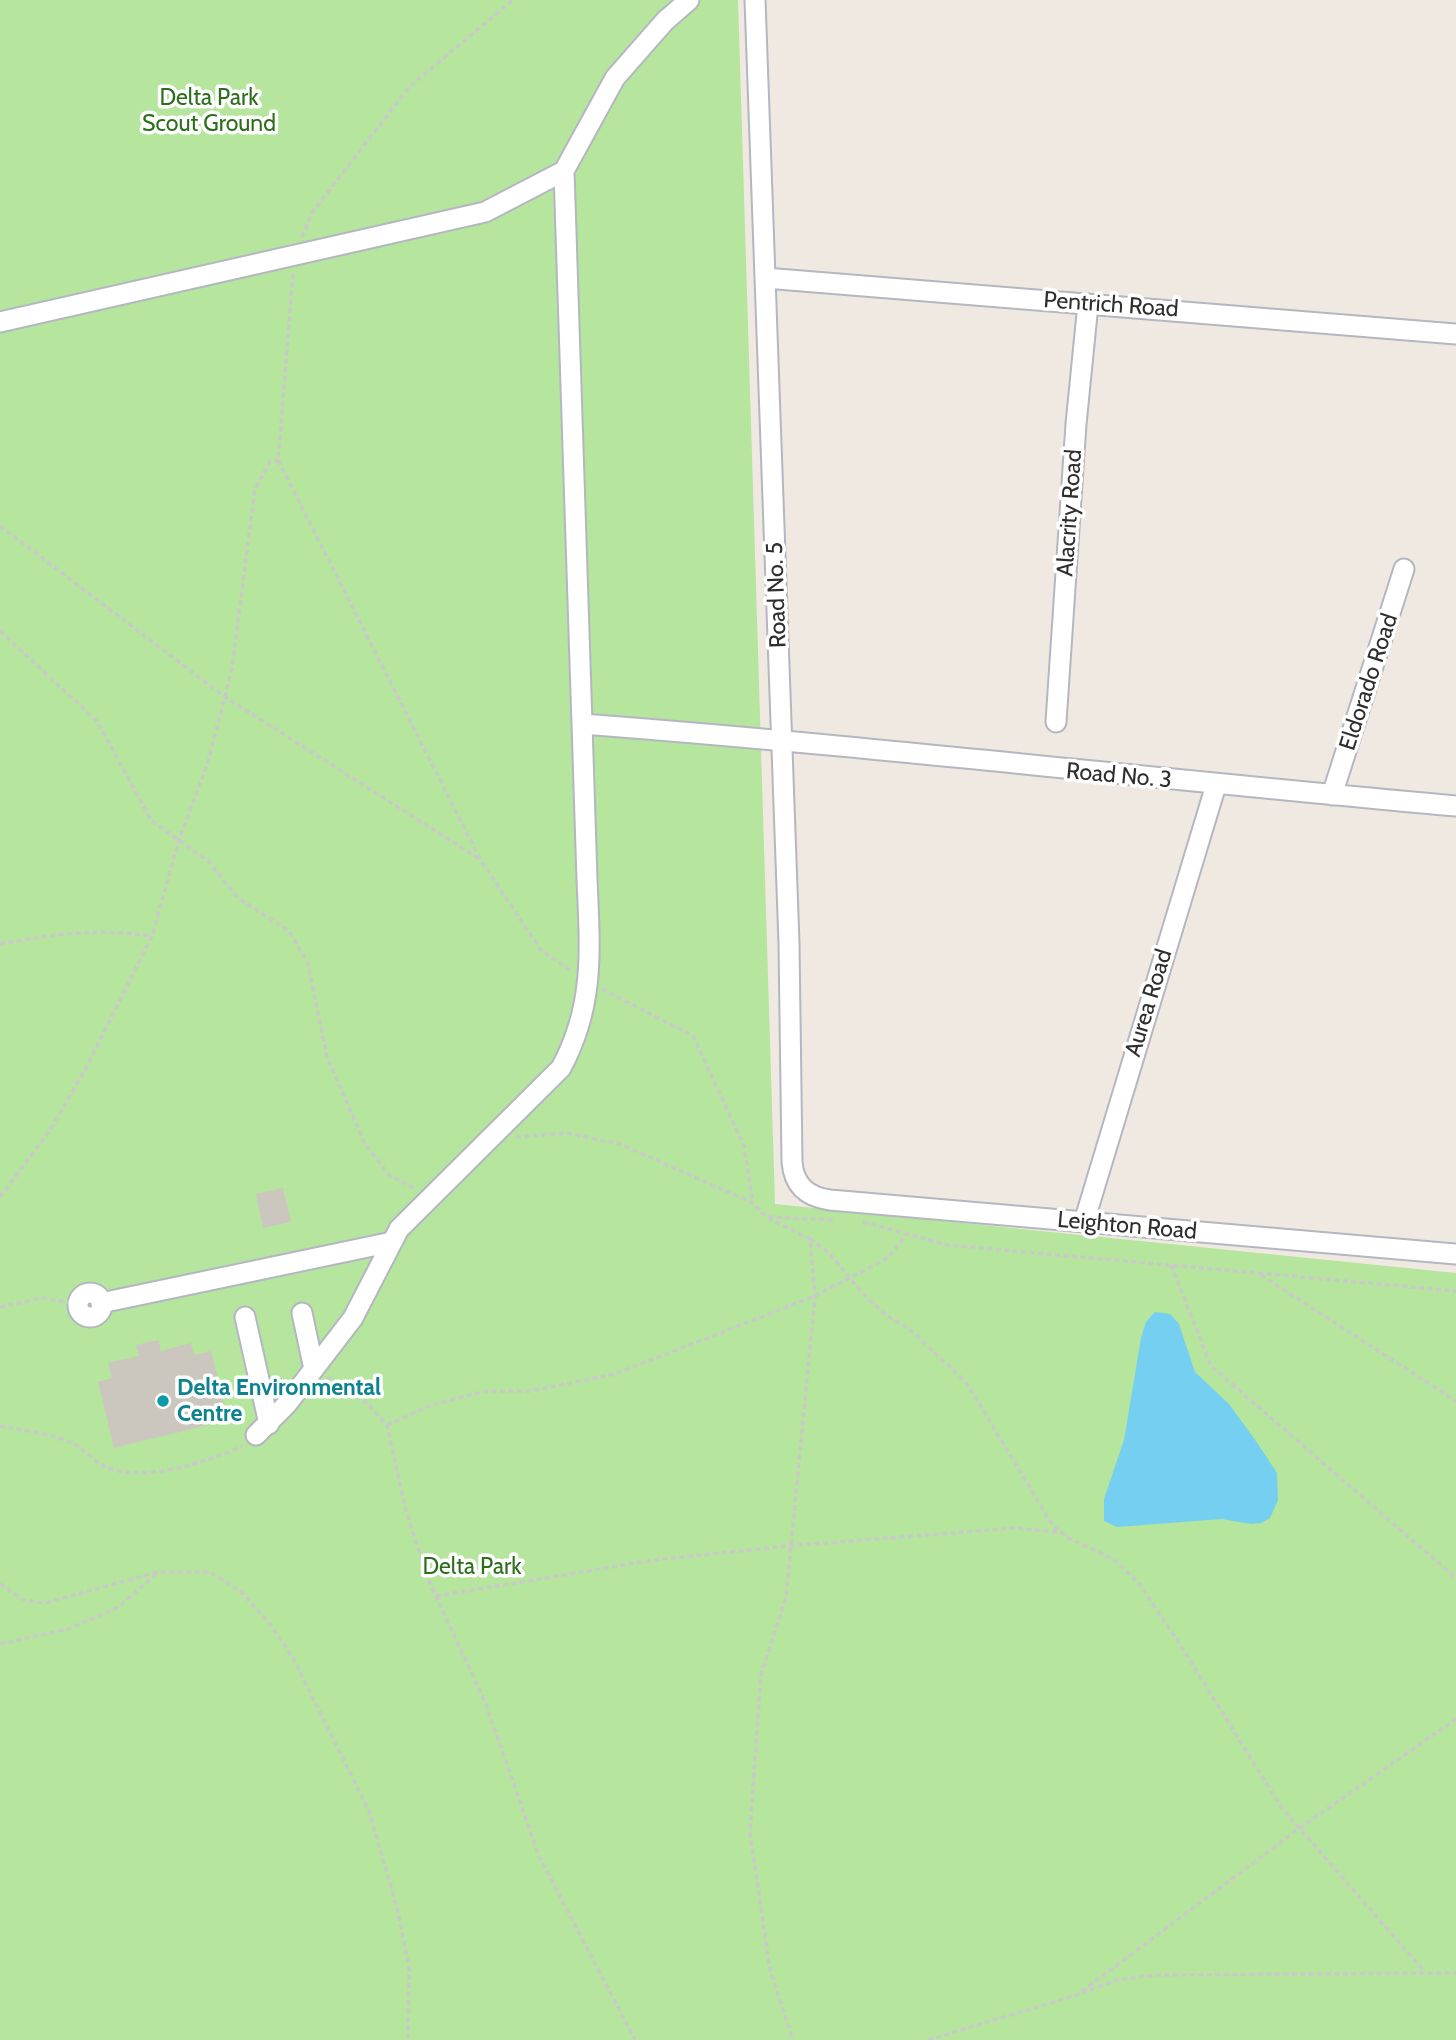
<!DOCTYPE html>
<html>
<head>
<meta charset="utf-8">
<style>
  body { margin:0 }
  canvas { display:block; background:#efe9e1 }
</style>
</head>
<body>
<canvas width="1456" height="2040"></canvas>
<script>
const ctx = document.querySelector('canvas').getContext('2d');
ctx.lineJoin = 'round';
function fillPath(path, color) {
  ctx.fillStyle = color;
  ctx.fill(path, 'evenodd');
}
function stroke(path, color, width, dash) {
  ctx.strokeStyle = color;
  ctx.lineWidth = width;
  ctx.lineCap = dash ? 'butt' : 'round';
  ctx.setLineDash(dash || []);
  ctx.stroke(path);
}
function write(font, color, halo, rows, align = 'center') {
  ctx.font = font + ' Cabin,sans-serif';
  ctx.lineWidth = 7;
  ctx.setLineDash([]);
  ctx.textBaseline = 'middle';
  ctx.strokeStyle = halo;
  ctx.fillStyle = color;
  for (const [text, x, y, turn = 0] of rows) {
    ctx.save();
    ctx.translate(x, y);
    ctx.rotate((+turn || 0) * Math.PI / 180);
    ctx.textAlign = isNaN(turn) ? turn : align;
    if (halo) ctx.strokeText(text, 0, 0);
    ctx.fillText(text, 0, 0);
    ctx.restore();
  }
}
const green = new Path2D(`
  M0,0H738L775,1204L1456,1273V2040H0Z`);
const water = new Path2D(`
  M1155,1312L1170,1314L1179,1324L1195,1372L1229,1404L1258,1444L1277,1473L1278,1500L1270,1518L1261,1523L1251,1524L1222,1519L1117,1527L1104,1521V1499L1124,1440L1141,1338L1146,1322Z`);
const building = new Path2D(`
  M283,1188L291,1222L263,1228L256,1194Z
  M158,1340L161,1351L191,1343L194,1355L211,1351L228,1420L114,1448L98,1382L112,1378L108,1363L139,1356L136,1345Z`);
const path = new Path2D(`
  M302,237L312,213L409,87L513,0
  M293,274L278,460L480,859L540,949L571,971
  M0,526L225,697L478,858
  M0,631L97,721L151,820L209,862L238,898L289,931L308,963L327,1057L365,1144L389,1175L416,1189
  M0,944C58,934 93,928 152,936
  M602,989L693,1036L744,1146L753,1203
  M516,1137L567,1133L620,1144L753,1203L766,1217L835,1220
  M0,1197L50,1130L85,1070L152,936L179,840L207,765L225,697L232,668L255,489L270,462L278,460
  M768,1218L810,1239L815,1296L786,1597L761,1675L750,1832L770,1970L793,2040
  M863,1222L947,1245L1456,1291
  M810,1239L829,1253L865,1296L887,1316L908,1328L966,1382L1053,1526L1069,1538L1113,1559L1138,1582L1181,1646L1281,1807L1424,1971
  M1171,1265L1211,1366L1456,1578
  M1261,1275L1456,1401
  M0,1307L42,1298L78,1304
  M327,1377L368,1404L387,1425L405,1507L428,1579L485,1702L539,1856L635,2040
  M387,1425L432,1405L486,1391H530L615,1374L815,1296L888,1258L906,1235
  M0,1426C23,1430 53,1434 74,1444C84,1449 91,1459 100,1464C140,1486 205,1462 243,1446
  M0,1584L24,1600L45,1603L158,1572H210L240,1591L268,1621L293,1658L369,1811L397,1908L409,1967L408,2040
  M436,1596L654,1560L788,1546L1015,1528L1063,1533
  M0,1644L68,1629L119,1607L156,1574
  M1082,1993L1117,1980L1157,1975L1456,1973
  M928,2040L1077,1995L1297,1830L1456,1719`);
const minor = new Path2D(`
  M755,0L789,943L792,1162C794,1186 808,1197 830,1200L1456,1254
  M765,278L1456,334
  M0,322L485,212L564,171
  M1056,722L1076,424L1088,304
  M582,724L564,171L615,78L665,21L689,0
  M1332,795L1404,569
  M1084,1222L1216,785
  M78 1305a12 12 0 1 1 24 0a12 12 0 1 1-24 0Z
  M101,1303L392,1242
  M302,1313L314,1369
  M245,1317L269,1424
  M256,1435L287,1404L353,1318L399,1229L561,1068C595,1005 590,950 587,880C585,828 584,776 582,724C873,746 1164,780 1456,806`);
const markers = [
  [163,1401,7,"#0f9aa8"]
];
const parkNames = [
  ["Delta Park",209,98],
  ["Scout Ground",209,124],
  ["Delta Park",472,1567]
];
const streetNames = [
  ["Pentrich Road",1111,305,4],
  ["Alacrity Road",1070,513,-86],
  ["Road No. 5",777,595,-92],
  ["Eldorado Road",1369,682,-72],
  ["Road No. 3",1119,776,5],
  ["Aurea Road",1149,1003,-73],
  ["Leighton Road",1127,1226,5]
];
const cultureNames = [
  ["Delta Environmental",177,1388],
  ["Centre",177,1414]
];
fillPath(green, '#b6e59e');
fillPath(water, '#75cff0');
fillPath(building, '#cbc7bf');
stroke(minor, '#b4b7c1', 23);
stroke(path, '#c9c9c9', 3.5, [5, 3.5]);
stroke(minor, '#fff', 19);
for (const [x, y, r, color] of markers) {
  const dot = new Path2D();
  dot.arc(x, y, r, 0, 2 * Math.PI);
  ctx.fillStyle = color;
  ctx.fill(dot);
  stroke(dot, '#fff', 2.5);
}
write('23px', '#2c6e1b', '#fff', parkNames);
write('23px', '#2e2e2e', '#fff', streetNames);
write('bold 23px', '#0d838f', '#fff', cultureNames, 'left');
</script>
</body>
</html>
